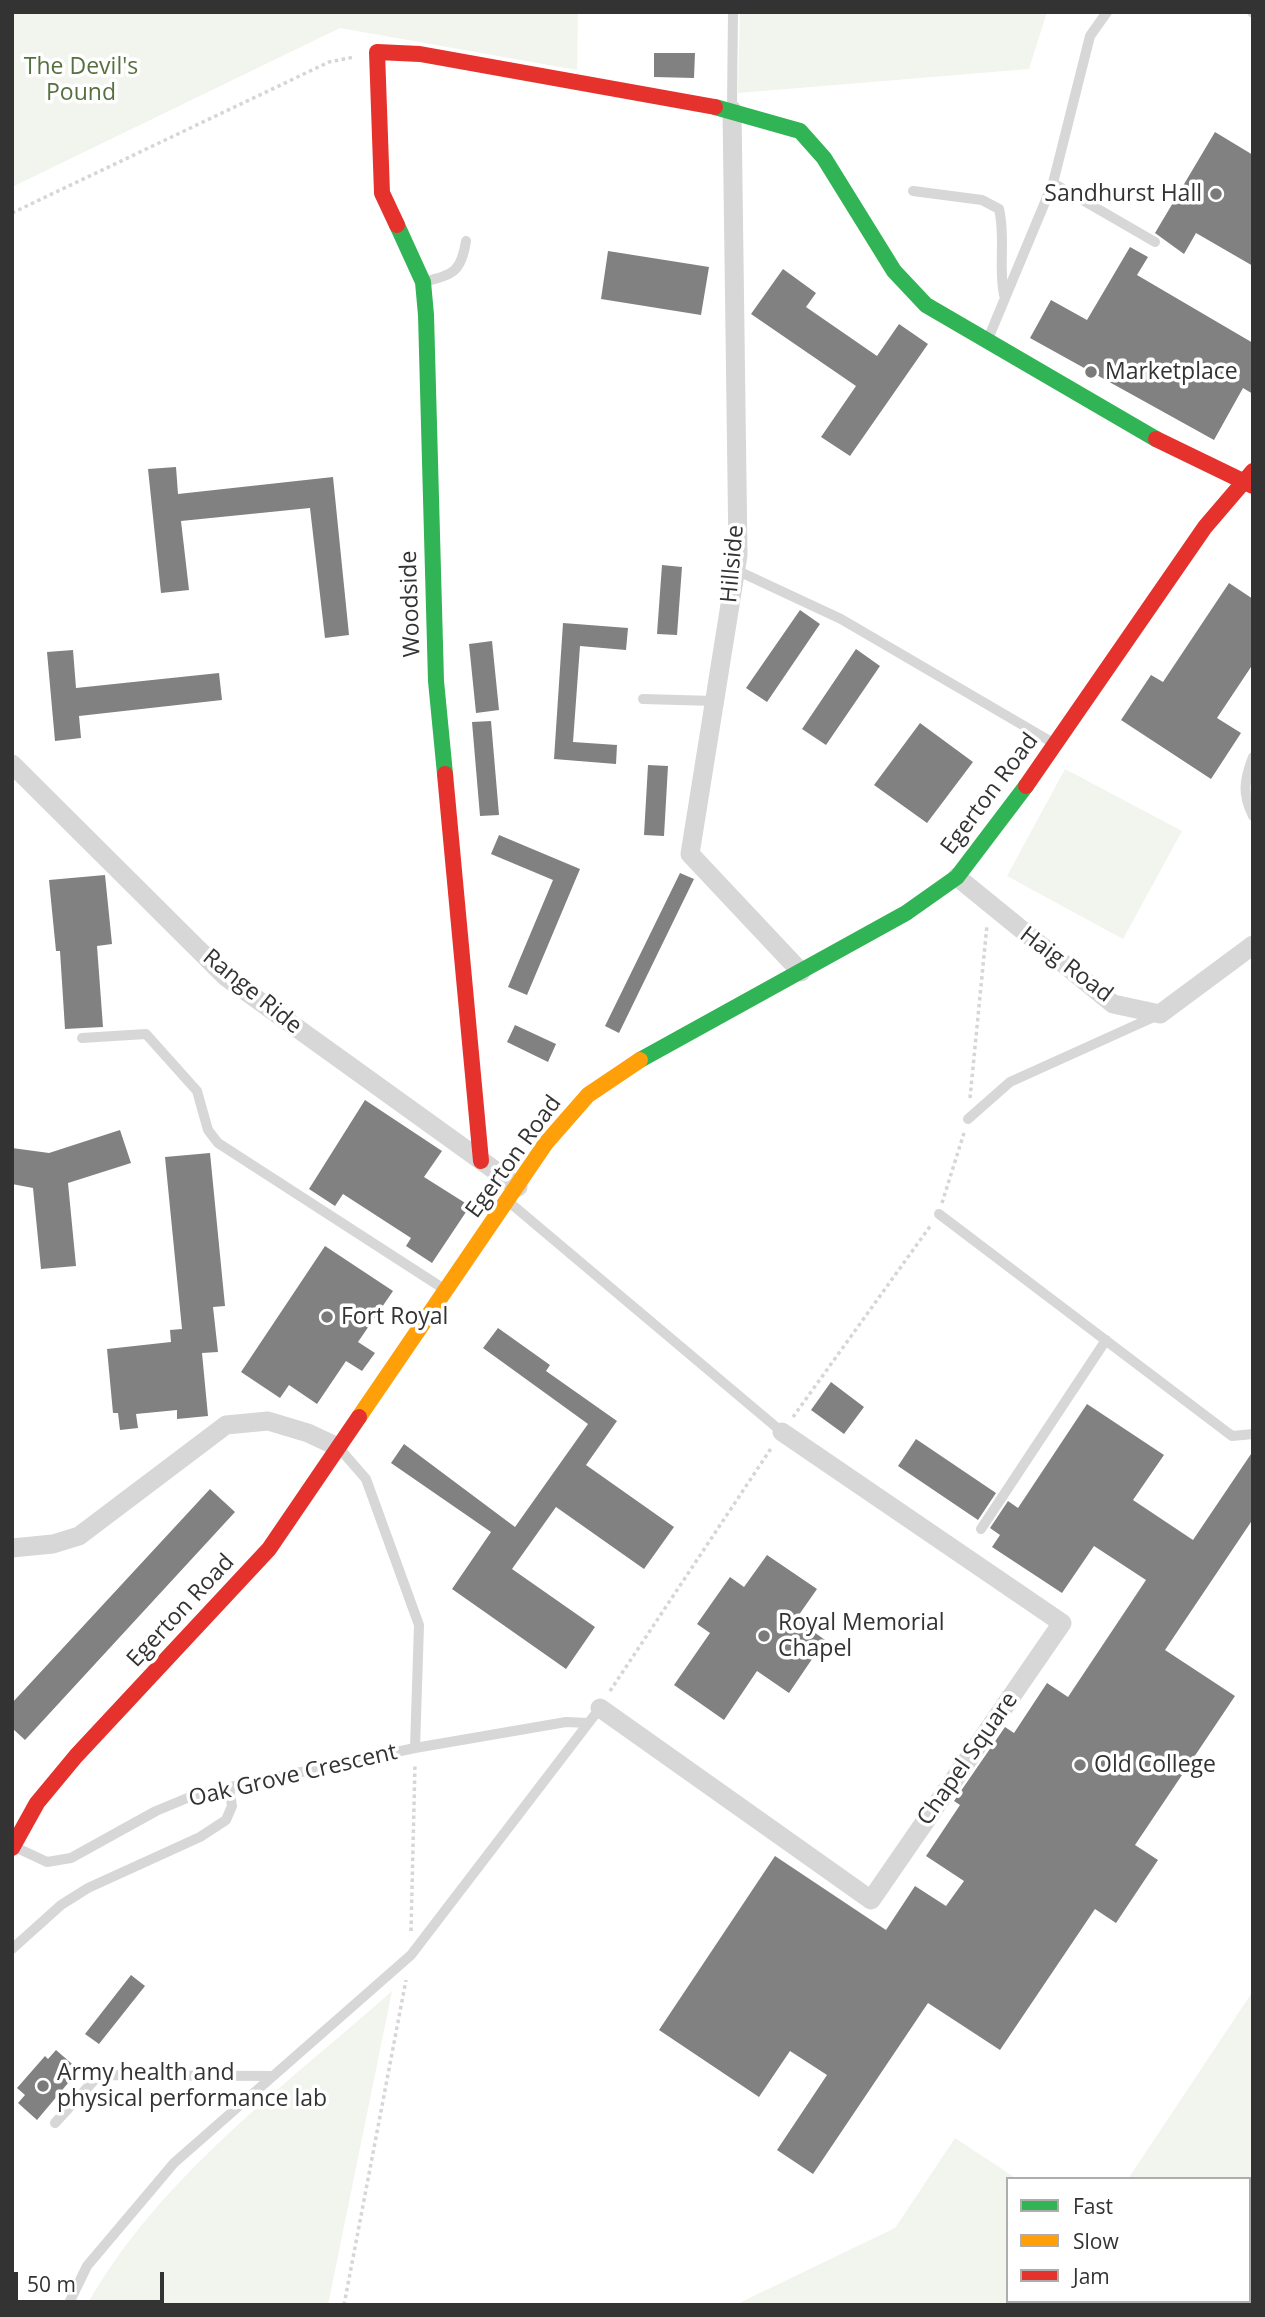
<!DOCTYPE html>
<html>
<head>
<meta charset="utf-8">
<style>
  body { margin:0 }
  #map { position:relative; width:1265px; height:2317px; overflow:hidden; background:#fff; font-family:"Open Sans",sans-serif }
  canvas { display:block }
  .frame { position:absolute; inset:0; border:14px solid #333; pointer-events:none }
  .legend { position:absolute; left:1006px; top:2177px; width:245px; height:126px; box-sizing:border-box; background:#fff; border:2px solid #adadad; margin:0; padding:9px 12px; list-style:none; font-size:21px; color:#333 }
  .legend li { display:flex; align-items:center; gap:14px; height:35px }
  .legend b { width:35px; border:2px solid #adadad }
  .scale { position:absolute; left:14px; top:2272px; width:150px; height:32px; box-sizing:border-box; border:4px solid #333; border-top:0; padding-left:9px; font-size:21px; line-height:24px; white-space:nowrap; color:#333; -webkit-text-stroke:5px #fff; paint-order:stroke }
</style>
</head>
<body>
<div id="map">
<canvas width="1265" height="2317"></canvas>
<div class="frame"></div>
<ul class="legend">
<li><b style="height:9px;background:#30b455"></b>Fast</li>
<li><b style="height:9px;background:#ff9f0a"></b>Slow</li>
<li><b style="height:9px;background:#e5322d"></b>Jam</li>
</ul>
<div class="scale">50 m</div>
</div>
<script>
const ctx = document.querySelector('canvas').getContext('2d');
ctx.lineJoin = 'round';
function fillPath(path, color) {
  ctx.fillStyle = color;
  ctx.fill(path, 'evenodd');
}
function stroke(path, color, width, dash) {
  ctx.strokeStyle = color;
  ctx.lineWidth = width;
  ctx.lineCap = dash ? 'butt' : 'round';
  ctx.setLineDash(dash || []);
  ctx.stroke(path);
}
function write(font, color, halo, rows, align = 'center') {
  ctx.font = font + ' "Open Sans",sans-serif';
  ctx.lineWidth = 7;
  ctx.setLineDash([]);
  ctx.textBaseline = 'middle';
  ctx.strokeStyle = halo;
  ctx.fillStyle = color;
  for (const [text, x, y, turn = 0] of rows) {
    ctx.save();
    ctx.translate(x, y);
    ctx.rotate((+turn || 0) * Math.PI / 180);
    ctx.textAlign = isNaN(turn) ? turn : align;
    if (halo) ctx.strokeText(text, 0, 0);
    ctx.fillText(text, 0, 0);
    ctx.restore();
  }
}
const green = new Path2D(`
  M12,12H578L577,70L340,28L12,187Z
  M740,12H1047L1029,69L738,93Z
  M1065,769L1182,831L1123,939L1007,876Z
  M392,1991L328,2305H87C159,2177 284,2087 392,1991Z
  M1253,1991V2305H735L895,2228L955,2138L1017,2179H1008V2301H1249V2179H1128Z`);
const building = new Path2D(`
  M654,53H695L694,78L654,77Z
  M1215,132L1253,155V266L1196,233L1184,254L1155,233Z
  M1130,247L1148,257L1137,275L1253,343V394L1243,388L1214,440L1030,338L1051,300L1087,320Z
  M608,251L709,267L701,315L601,299Z
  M783,269L816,293L806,307L877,356L899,324L928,344L850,456L821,437L856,386L751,314Z
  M176,467L178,494L333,477L349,635L325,638L310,508L181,521L189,590L161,593L148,469Z
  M662,565L682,567L677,635L657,634Z
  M1229,583L1253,599V664L1217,718L1241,733L1211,779L1121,720L1151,675L1163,682Z
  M800,610L820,624L767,702L746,688Z
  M563,623L628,628L626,650L580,646L573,742L617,745L616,764L554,759Z
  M492,641L499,710L476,713L469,644Z
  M856,649L880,666L826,745L802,729Z
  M73,650L76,688L219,673L222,700L79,716L81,738L55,741L47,652Z
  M491,721L499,815L480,816L472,722Z
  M920,723L973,762L927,823L874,785Z
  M648,765L668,766L664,836L644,835Z
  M499,835L580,869L527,995L508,987L553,880L491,854Z
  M680,873L694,879L619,1033L605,1026Z
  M105,875L112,944L97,946L103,1027L65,1029L60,951H56L49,880Z
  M515,1025L556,1044L548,1062L507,1042Z
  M365,1100L442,1151L424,1177L470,1206L432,1263L406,1246L411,1238L343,1194L335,1206L309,1189Z
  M120,1130L131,1163L68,1183L76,1266L41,1269L33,1188L12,1184V1148L49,1153Z
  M210,1153L225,1306L213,1307L218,1352L202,1353L208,1416L177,1419V1410L136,1414L138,1428L120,1430L118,1413H113L107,1349L171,1342L170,1330L182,1329L165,1157Z
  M325,1246L393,1291L358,1342L375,1353L362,1371L346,1361L317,1404L289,1385L280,1398L241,1372Z
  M498,1328L550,1365L546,1371L617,1421L586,1465L674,1527L644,1569L556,1507L512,1569L595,1627L566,1669L452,1589L491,1532L391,1463L404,1444L515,1527L588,1424L483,1348Z
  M831,1382L864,1407L844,1434L811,1410Z
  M1087,1404L1164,1455L1133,1500L1193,1540L1253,1451V1519L1165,1650L1235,1696L1135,1845L1158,1860L1116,1923L1095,1909L1000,2050L928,2003L813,2174L777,2150L827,2075L790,2051L759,2097L659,2030L775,1856L886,1930L915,1886L946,1906L964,1881L926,1856L960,1805L954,1801L1005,1727L1014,1733L1047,1683L1068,1697L1146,1580L1094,1546L1062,1593L992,1547L1000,1535L990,1528L1008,1501L1018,1508Z
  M916,1439L996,1493L978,1520L898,1466Z
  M210,1489L235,1512L25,1740L12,1728V1703Z
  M767,1555L817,1589L796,1619L825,1640L789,1693L757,1671L724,1720L674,1685L710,1633L697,1624L730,1577L744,1587Z
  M131,1975L145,1986L99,2044L85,2034Z
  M56,2050L79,2070L37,2120L18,2103L25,2095L17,2088L45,2056L48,2059Z`);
const path = new Path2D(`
  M12,213L329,62L354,57
  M970,1098L987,925
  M942,1203L964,1133
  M793,1417L931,1225
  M610,1691L772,1447
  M411,1931L415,1764
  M344,2305L406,1980`);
const lane = new Path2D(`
  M1252,12L1253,13
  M732,106L733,12
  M1053,183L1155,242
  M913,191L982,200L999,209C1006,238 998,266 1004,295
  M424,282C453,274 461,273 466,241
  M988,339L1053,183L1090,36L1107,12
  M736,570L841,619L1055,744
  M643,699L715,701
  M1253,757C1244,780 1242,794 1253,816
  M82,1038L146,1034L197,1091L208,1130L218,1143L444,1289
  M968,1119L1010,1082L1156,1016
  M509,1202L782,1432
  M939,1214L1232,1436L1253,1434
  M340,1449L366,1479L419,1625L415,1748
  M981,1529L1106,1340
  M15,1847L47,1862L71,1858L156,1811L197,1794L415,1748L566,1722L588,1723
  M12,1949L61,1905L88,1888L200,1837L226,1820L232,1806L229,1787
  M55,2123L99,2075L273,2076
  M68,2305L87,2266L174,2163L411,1955L600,1708
  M1030,2305L1032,2301`);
const street = new Path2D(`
  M732,110L738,555L690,854L801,972
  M12,764L226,977L518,1187
  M957,877L1113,1004L1160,1014L1253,945
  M12,1548L53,1544L79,1536L226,1425L268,1421L308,1433L338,1447
  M600,1708L871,1900L1062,1623L782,1432`);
const fast = new Path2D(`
  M715,107L800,131L824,158L894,271L926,305L1156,439
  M397,225L423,282L426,315L436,681L445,774
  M640,1060L906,913L957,877L1026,786`);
const slow = new Path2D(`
  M359,1417L546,1143L588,1095L640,1060`);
const jam = new Path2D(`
  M397,225L382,193L377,52L420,54L715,107
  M1156,439L1253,486
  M445,774L481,1161
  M1026,786L1205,527L1253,471
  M12,1848L37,1803L76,1756L269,1549L359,1417`);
const markers = [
  [1216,194,7,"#7a7a7a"],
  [1091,372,7,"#7a7a7a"],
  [327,1317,7,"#7a7a7a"],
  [764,1636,7,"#7a7a7a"],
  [1080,1765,7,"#7a7a7a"],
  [43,2086,7,"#7a7a7a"]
];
const parkNames = [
  ["The Devil's",81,67],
  ["Pound",81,93]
];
const poiNames = [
  ["Sandhurst Hall",1202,194,"right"],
  ["Marketplace",1105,372],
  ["Fort Royal",341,1317],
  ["Royal Memorial",778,1623],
  ["Chapel",778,1649],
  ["Old College",1094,1765],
  ["Army health and",57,2073],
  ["physical performance lab",57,2099]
];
const streetNames = [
  ["Hillside",733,564,-85],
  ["Woodside",411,604,-92],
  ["Egerton Road",990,794,-53],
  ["Haig Road",1066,965,37],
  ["Range Ride",252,992,39],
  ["Egerton Road",514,1157,-54],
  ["Egerton Road",181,1611,-47],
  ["Chapel Square",968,1759,-55],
  ["Oak Grove Crescent",293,1776,-13]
];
fillPath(green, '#f1f5ed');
fillPath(building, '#818181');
stroke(path, '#d6d6d6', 3.5, [3.5, 3.5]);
stroke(lane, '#d7d7d7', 10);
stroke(street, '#d7d7d7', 19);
stroke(fast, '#30b455', 16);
stroke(slow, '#ff9f0a', 16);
stroke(jam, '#e5322d', 16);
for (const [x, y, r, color] of markers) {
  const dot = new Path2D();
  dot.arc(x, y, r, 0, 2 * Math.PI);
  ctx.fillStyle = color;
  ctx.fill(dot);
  stroke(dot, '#fff', 2.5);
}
write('23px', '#56703f', '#fff', parkNames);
write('23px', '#333', '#fff', poiNames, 'left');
write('23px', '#333', '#fff', streetNames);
</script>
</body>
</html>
